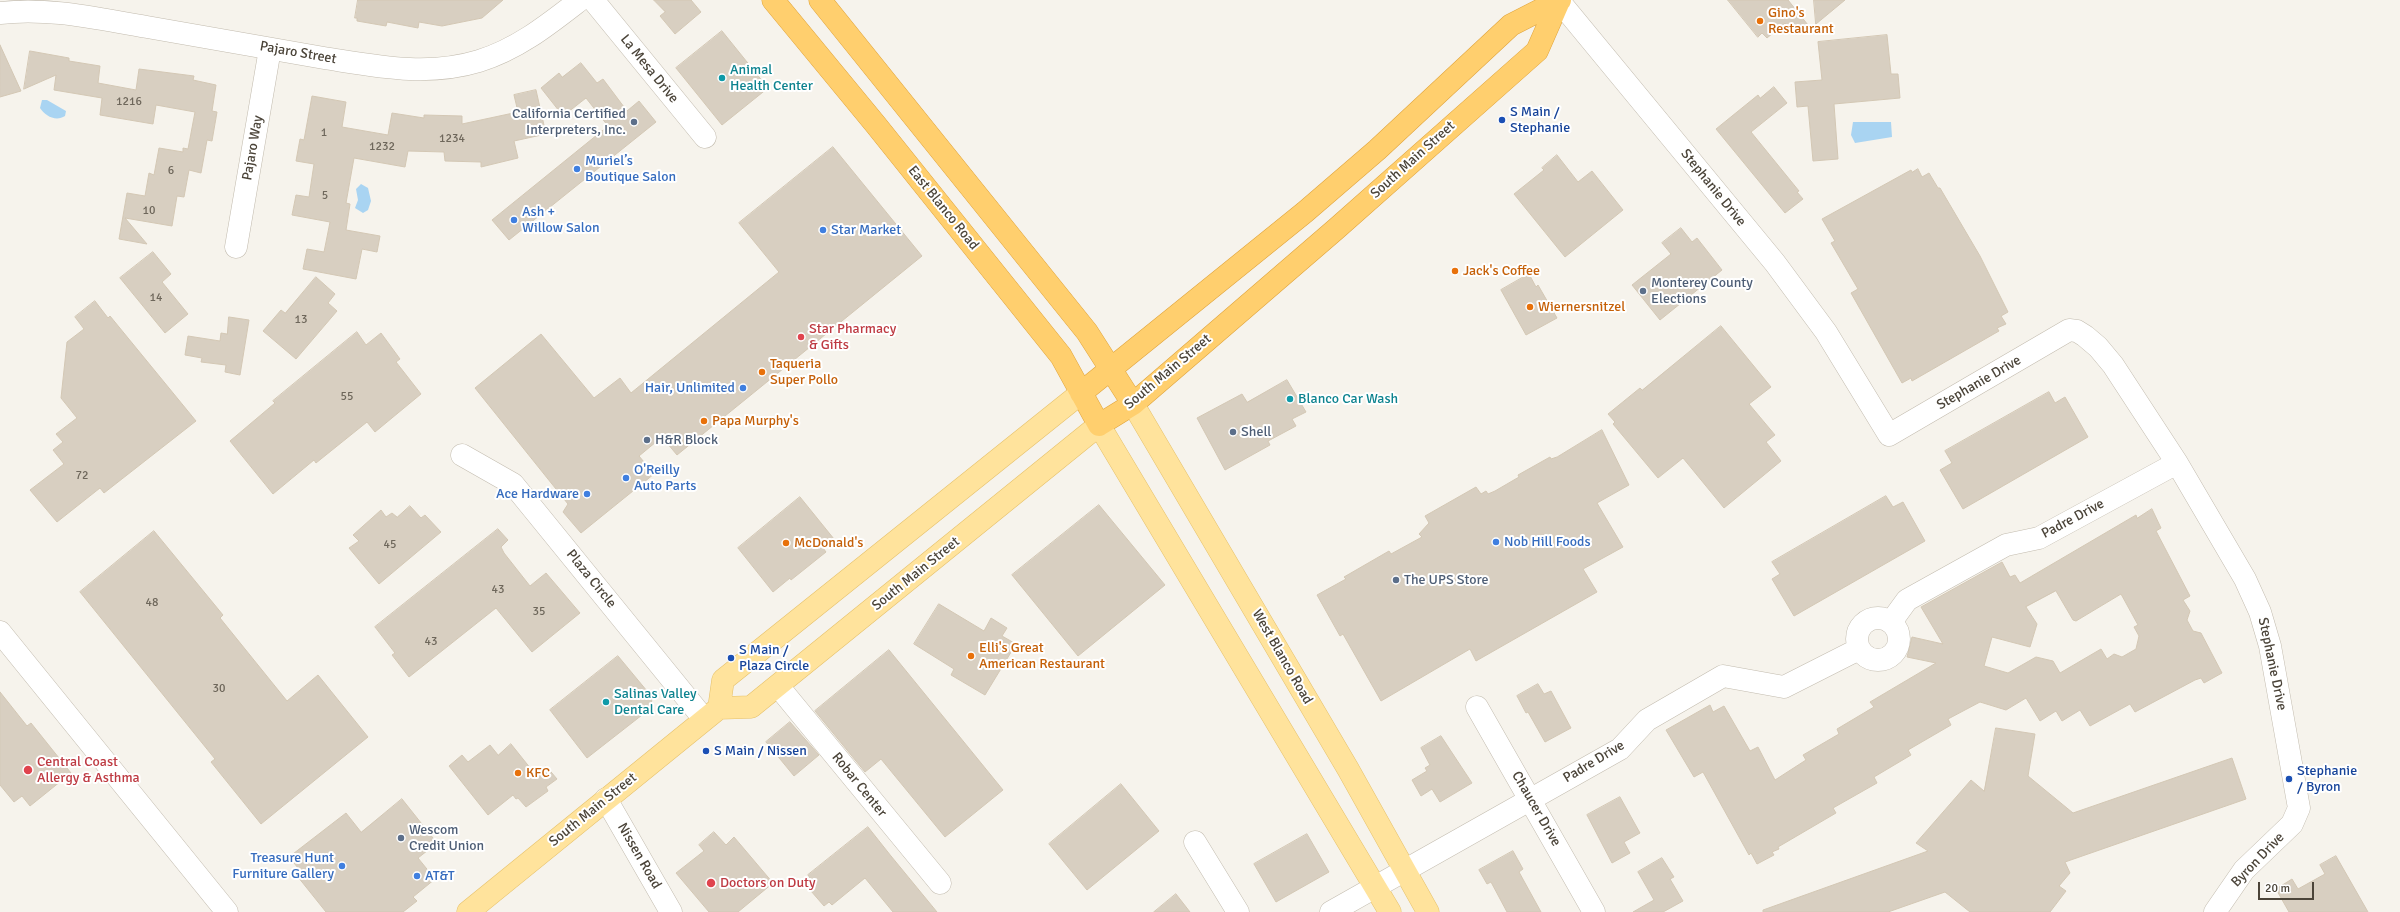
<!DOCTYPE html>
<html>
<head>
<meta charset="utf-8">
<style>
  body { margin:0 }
  #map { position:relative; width:2400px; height:912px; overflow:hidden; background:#f6f3ec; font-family:Signika,sans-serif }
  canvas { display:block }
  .scale { position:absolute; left:2258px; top:882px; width:56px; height:18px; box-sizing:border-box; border:2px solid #4b4439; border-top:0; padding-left:5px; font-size:12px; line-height:14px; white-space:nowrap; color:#4b4439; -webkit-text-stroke:3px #fff; paint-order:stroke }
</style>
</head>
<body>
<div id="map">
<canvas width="2400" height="912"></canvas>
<div class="scale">20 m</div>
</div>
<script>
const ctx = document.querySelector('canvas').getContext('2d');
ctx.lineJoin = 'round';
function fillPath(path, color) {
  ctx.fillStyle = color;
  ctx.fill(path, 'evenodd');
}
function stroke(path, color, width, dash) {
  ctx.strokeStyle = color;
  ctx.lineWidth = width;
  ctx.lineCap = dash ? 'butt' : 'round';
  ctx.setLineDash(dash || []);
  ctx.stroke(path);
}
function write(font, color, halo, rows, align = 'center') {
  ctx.font = font + ' Signika,sans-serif';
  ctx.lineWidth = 4;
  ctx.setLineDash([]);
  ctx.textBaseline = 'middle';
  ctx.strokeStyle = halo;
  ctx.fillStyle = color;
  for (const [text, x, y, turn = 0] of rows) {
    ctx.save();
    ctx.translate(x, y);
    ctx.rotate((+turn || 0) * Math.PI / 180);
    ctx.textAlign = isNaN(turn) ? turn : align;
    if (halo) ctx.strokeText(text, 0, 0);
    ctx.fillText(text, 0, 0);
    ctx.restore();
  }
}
const water = new Path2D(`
  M42,100H47L66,111L65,116C56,122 45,116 40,108Z
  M1853,122H1891L1892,137L1855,143L1851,135Z
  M361,184L368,188L371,201L368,210L363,213L355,208L358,200L356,189Z`);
const building = new Path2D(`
  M358,0H503L482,18L442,26L419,22L418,28L387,22L386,26L357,21V18H355Z
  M654,0H691L701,12L675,34L660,16L665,12Z
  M1728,0H1788L1808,25L1796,35L1785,23L1767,38L1762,33L1758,37Z
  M1814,0H1845L1816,24Z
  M722,31L768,88L722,125L676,68Z
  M1887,35L1891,74H1898L1900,98L1834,104L1838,159L1813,161L1808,106L1797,107L1795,82L1822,80L1818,42Z
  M0,45L21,91L0,97Z
  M30,51L69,58V61L100,66L98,83L136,90L139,69L194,76L193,80L216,85L212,111L217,112L212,141L207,140L201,173L189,170L184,197L177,196L172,226L125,218L147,244L119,239L127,193L145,196L149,173L154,175L159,148L183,152V148L188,149L195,112L156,105L153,124L100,115L102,98L54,90L56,75L24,89Z
  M581,63L597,83L603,79L627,111L639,101L656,122L509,240L492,220L608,126L586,98L563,116L541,88L559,73L562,77Z
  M1774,87L1787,103L1751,132L1799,191L1797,192L1803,199L1785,213L1716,129L1758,95L1760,98Z
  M536,90L546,134L514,141L518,158L481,167V162L445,161L444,152L408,151L405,167L354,158L346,203L350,204L346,230L380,236L377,252L362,249L356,279L303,269L307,249L324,252L330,222L292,215L296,195L309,197L314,164L296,161L300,139L304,140L312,96L346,102L342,127L388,135L392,113L424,118V115L462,116V124L518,112L514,95Z
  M833,147L922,256L677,455L662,437L639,456L654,474L581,533L563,512L568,504L475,388L541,334L594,398L620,378L631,393L779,272L739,223Z
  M1557,155L1578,182L1592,171L1623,210L1565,257L1514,194L1544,170L1542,168Z
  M1918,169L1922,177L1929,173L1938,188H1940L1980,256L2008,312L2001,316L2006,324L1997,328L1999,331L1912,381L1911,378L1902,383L1851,293L1858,289L1831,243L1835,241L1822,219L1911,170L1912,172Z
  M1681,228L1692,242L1697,238L1722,270L1660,320L1632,285L1671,254L1662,243Z
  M153,252L171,274L162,282L188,314L165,333L120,278Z
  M1529,274L1536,287L1538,285L1557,318L1526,335L1501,290Z
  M316,277L335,294L328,303L337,311L296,359L263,331L281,310L285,313Z
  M95,301L108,318L110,316L196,421L104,493L100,488L57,522L30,490L64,464L53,450L63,442L56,434L77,418L61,398L67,342L84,329L75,317Z
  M229,317L249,320L240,375L225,372L226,365L201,362L202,358L185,355L188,336L220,341L221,333L227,334Z
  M1721,326L1771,387L1749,404L1775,435L1766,442L1781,461L1724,508L1683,458L1658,478L1613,424L1615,422L1608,414L1640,388L1642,390Z
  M357,332L366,345L381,333L400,359L396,362L421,394L375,432L367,422L316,463L314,460L273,494L230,441L275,403L273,401Z
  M1287,380L1306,412L1292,419L1296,426L1268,441L1270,445L1225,470L1197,418L1242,394L1247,402Z
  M2049,392L2055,403L2065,397L2088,437L1963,509L1940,470L1952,463L1945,451Z
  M1602,430L1629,485L1597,503L1623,547L1583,569L1597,592L1476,661L1470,649L1381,701L1343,634L1340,636L1317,595L1346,579L1344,577L1389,551L1391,554L1422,537L1419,534L1429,523L1425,516L1476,487L1481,494L1486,491L1488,494L1495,491L1519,477L1518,475L1550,457L1551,459L1557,457Z
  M1886,496L1893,507L1903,502L1925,541L1794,616L1772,579L1780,574L1772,562Z
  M800,497L834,539L823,548L826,552L791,580L790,578L773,592L738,548Z
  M1099,505L1165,585L1078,656L1012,575Z
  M410,506L421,518L425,515L441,532L379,584L349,548L359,541L353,535L381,510L386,517L392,513L397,517Z
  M2152,509L2161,528L2156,531L2190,596L2183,600L2190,611L2187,620L2193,631L2201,633L2222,673L2204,683L2201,678L2195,680L2135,712L2130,704L2090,726L2080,710L2062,721L2056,711L2040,721L2026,698L2006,710L1980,702L1948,719L1951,725L1908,750L1911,755L1874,777L1877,783L1833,808L1836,813L1778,847L1779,849L1772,852L1774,855L1757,864L1751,853L1749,855L1703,772L1694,777L1666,730L1710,705L1713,712L1724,706L1750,751L1758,747L1775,780L1806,760L1803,755L1839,734L1837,729L1874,707L1870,702L1936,663L1907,657L1912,637L1943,644L1921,607L2002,562L2010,577L2015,575L2020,583L2136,515L2137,518ZM2056,591L2073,620L2076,621L2121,594L2138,625L2134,627L2139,636L2136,649L2122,657L2114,654L2107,659L2101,649L2060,673L2053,661L2036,657L2008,673L1984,666L1992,637L2030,647L2037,624L2026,607Z
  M498,529L508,540L501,547L504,553L530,586L546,573L580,613L532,652L496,608L409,677L392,655L395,653L375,627Z
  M154,531L223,615L220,618L287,701L318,675L368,737L261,824L211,762L215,759L80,592Z
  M939,604L984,631L991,618L1007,628L1002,636L1016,644L985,695L951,675L954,669L914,644Z
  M889,650L1003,790L945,837L881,759L865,772L815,711Z
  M618,656L652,697L651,708L587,758L550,710Z
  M1538,684L1544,694L1551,691L1571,728L1545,742L1528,712L1526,713L1517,696Z
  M0,692L27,726L31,723L71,773L30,806L22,796L14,802L0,785Z
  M790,722L819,755L794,776L766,742Z
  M1996,728L2035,734L2028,776L2073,813L2232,758L2246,799L2065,862L2070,873L2059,886L2066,891L2050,912H1970L1945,892L1888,912H1763V910L1928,851L1916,843L1971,780L1984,791Z
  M1441,736L1472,783L1440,802L1432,789L1421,796L1412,780L1427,771L1425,768L1430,765L1421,748Z
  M511,744L535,774L546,766L557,779L546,787L548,791L526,807L518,798L516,799L513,795L488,815L449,766L462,755L468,762L490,745L498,755Z
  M1121,784L1159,831L1087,890L1049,844Z
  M1620,797L1640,833L1624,842L1630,853L1612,863L1587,815Z
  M402,799L437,843L418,858L435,879L413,897L417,901L403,912H326L298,877L303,874L289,857L346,813L361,832Z
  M868,827L891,856L937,912H893L865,878L832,905L829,902L824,906L804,883L810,878L808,875Z
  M714,832L726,845L734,837L773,883L738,912H709L676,873L704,851L699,845Z
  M1307,834L1329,872L1276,902L1254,864Z
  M1513,851L1523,869L1519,872L1541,912H1507L1491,882L1487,884L1479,870Z
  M2336,856L2368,912H2289L2276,889L2292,879L2298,889L2325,874L2320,865Z
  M1662,858L1674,877L1670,879L1683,901L1663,912H1633L1654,900L1638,872Z
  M1176,894L1190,912H1154Z`);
const minor = new Path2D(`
  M593,0L705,137
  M1559,1L1775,263L1826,332L1889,435L2069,330L2077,331L2085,336L2098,347L2113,365L2177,463L2245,579L2260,612L2270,646L2299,808L2292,824L2244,870L2215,912
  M0,13C50,7 98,19 147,27C206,37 265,48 324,58C376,66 427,77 479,61C518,49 549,24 580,0
  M236,247L270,49
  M462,455L513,484L704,719
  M1857 639a21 21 0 1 1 42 0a21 21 0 1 1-42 0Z
  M1891,622L1907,600L2006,545L2039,538L2177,463
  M0,632L227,912
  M778,686L940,883
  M1477,707L1594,912
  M606,799L671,912
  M1195,842L1238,912
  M1331,912L1620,749L1647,720L1723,676L1784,687L1859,649`);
const major = new Path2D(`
  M1133,404L1348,769L1428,912
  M719,708L723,680L1081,393
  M468,912L719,708L751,707L1099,425L1390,912`);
const highway = new Path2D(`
  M773,0L876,125L1061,356L1099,425L1133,404L1336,229L1537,51L1559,1
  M820,0L1087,332L1133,404
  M1081,393L1305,212L1377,150L1511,25L1560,0`);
const markers = [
  [1760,21,4,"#e8710a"],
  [722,78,4,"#0f9aa8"],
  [1502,120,4,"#1a4fb4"],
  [634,122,4,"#5c6f8a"],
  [577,169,4,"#3f7fe0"],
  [514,220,4,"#3f7fe0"],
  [823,230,4,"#3f7fe0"],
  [1455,271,4,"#e8710a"],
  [1643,291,4,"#5c6f8a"],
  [1530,307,4,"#e8710a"],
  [801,337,4,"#e0444e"],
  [762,372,4,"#e8710a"],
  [743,388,4,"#3f7fe0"],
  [1290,399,4,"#0f9aa8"],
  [704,421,4,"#e8710a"],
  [1233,432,4,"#5c6f8a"],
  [647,440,4,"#5c6f8a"],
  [626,478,4,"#3f7fe0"],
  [587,494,4,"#3f7fe0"],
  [1496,542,4,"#3f7fe0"],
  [786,543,4,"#e8710a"],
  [1396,580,4,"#5c6f8a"],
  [971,656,4,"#e8710a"],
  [731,658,4,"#1a4fb4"],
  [606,702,4,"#0f9aa8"],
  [706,751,4,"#1a4fb4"],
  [28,770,5,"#e0444e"],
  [518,773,4,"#e8710a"],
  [2289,779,4,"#1a4fb4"],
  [401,838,4,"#5c6f8a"],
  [342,866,4,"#3f7fe0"],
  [417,876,4,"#3f7fe0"],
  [711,883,5,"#e0444e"]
];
const numberNames = [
  ["1216",129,102],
  ["1",324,133],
  ["1234",452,139],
  ["1232",382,147],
  ["6",171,171],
  ["5",325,196],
  ["10",149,211],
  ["14",156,298],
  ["13",301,320],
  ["55",347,397],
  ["72",82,476],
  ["45",390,545],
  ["43",498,590],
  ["48",152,603],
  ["35",539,612],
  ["43",431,642],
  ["30",219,689]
];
const foodNames = [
  ["Gino's",1768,13],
  ["Restaurant",1768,29],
  ["Jack's Coffee",1463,271],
  ["Wiernersnitzel",1538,307],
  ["Taqueria",770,364],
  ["Super Pollo",770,380],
  ["Papa Murphy's",712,421],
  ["McDonald's",794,543],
  ["Elli's Great",979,648],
  ["American Restaurant",979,664],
  ["KFC",526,773]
];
const streetNames = [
  ["Pajaro Street",298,53,10],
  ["La Mesa Drive",649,69,51],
  ["Pajaro Way",253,148,-80],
  ["South Main Street",1413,160,-42],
  ["Stephanie Drive",1713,188,51],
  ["East Blanco Road",943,208,51],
  ["South Main Street",1168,372,-40],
  ["Stephanie Drive",1979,383,-30],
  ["Padre Drive",2073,519,-28],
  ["South Main Street",916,574,-39],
  ["Plaza Circle",591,579,51],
  ["West Blanco Road",1282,657,60],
  ["Stephanie Drive",2272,664,78],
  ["Padre Drive",1594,762,-31],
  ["Robar Center",859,785,51],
  ["Chaucer Drive",1536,809,60],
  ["South Main Street",593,810,-39],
  ["Nissen Road",639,856,60],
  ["Byron Drive",2258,860,-46]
];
const cultureNames = [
  ["Animal",730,70],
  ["Health Center",730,86],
  ["Blanco Car Wash",1298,399],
  ["Salinas Valley",614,694],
  ["Dental Care",614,710]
];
const transitNames = [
  ["S Main /",1510,112],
  ["Stephanie",1510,128],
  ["S Main /",739,650],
  ["Plaza Circle",739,666],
  ["S Main / Nissen",714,751],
  ["Stephanie",2297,771],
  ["/ Byron",2297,787]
];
const serviceNames = [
  ["California Certified",626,114,"right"],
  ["Interpreters, Inc.",626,130,"right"],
  ["Monterey County",1651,283],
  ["Elections",1651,299],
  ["Shell",1241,432],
  ["H&R Block",655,440],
  ["The UPS Store",1404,580],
  ["Wescom",409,830],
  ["Credit Union",409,846]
];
const shopNames = [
  ["Muriel’s",585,161],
  ["Boutique Salon",585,177],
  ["Ash +",522,212],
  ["Willow Salon",522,228],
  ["Star Market",831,230],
  ["Hair, Unlimited",735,388,"right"],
  ["O'Reilly",634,470],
  ["Auto Parts",634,486],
  ["Ace Hardware",579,494,"right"],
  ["Nob Hill Foods",1504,542],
  ["Treasure Hunt",334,858,"right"],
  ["Furniture Gallery",334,874,"right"],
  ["AT&T",425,876]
];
const healthNames = [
  ["Star Pharmacy",809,329],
  ["& Gifts",809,345],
  ["Central Coast",37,762],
  ["Allergy & Asthma",37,778],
  ["Doctors on Duty",720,883]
];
fillPath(water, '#a9d4f2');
fillPath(building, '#d8cfc1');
stroke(building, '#d3c7b4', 1);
stroke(minor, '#c2bbae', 23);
stroke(major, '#e6c16a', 23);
stroke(highway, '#e0a43c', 23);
stroke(minor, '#fff', 22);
stroke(major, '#ffe39c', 22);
stroke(highway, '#ffcf6e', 22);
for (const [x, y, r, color] of markers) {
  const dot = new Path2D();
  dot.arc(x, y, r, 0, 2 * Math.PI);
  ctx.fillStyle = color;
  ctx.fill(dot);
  stroke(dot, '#fff', 1.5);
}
write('12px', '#6e675b', null, numberNames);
write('14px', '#c56008', '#fff', foodNames, 'left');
write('14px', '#4b4439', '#fff', streetNames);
write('14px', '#0d838f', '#fff', cultureNames, 'left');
write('14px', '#164399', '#fff', transitNames, 'left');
write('14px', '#4e5e75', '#fff', serviceNames, 'left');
write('14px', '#366cbe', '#fff', shopNames, 'left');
write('14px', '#be3a42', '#fff', healthNames, 'left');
</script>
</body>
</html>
